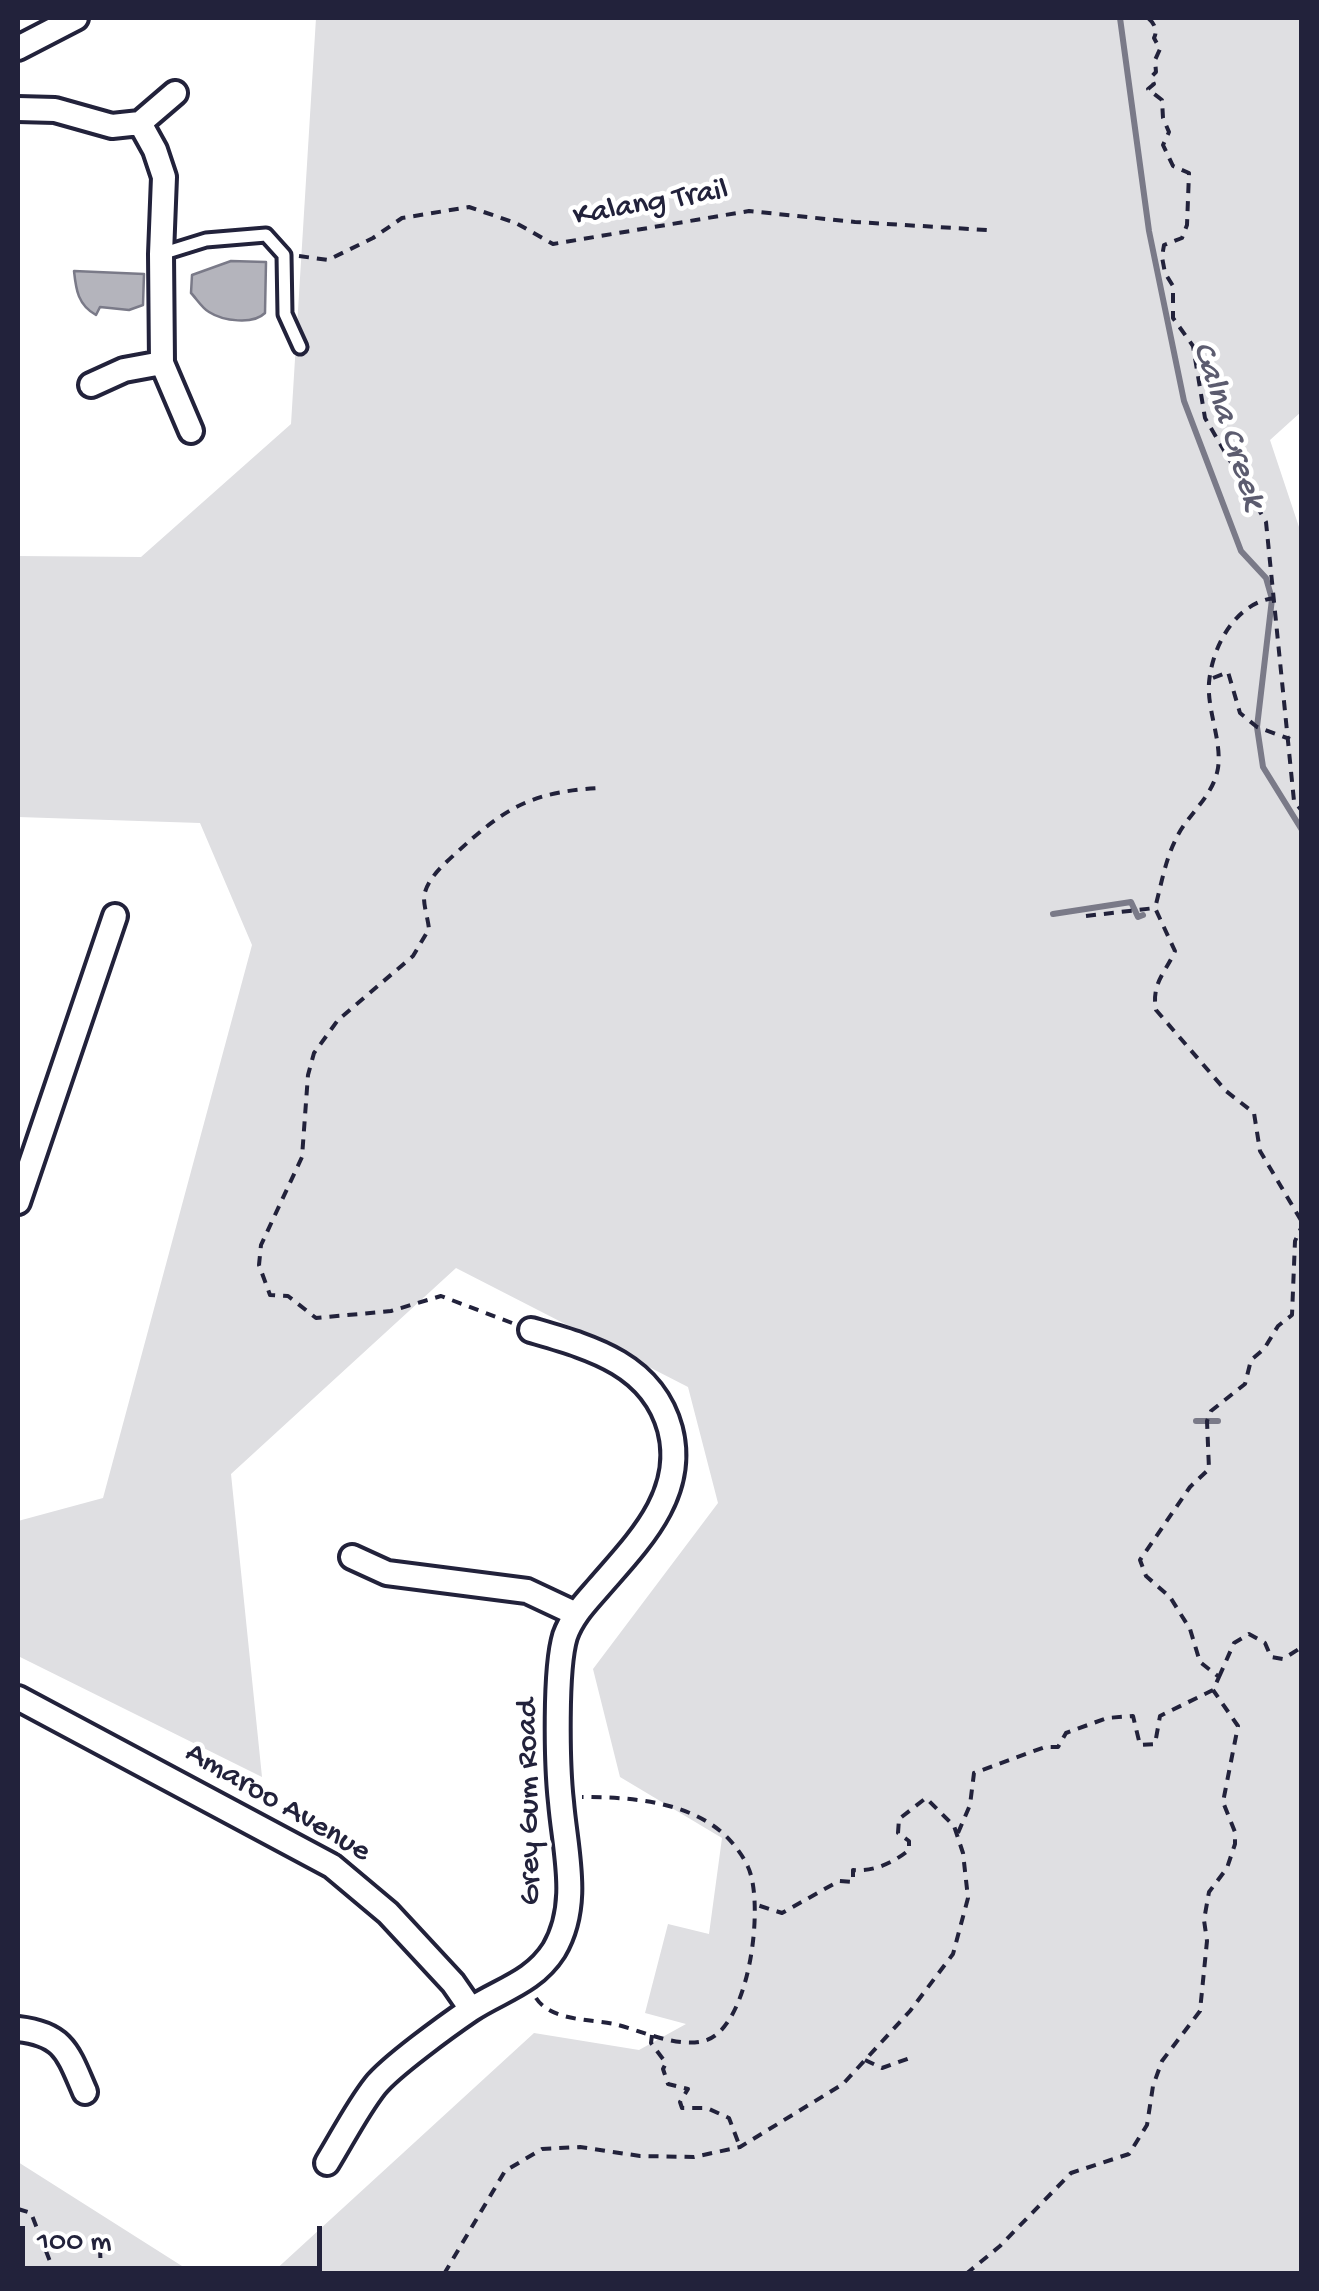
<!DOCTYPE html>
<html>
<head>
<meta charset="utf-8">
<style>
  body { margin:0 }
  #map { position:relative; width:1319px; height:2291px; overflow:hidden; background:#fff; font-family:"Gochi Hand",sans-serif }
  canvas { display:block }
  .frame { position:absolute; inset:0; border:20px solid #22223b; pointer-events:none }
  .scale { position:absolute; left:20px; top:2226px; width:302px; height:45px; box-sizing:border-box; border:5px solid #22223b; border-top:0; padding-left:12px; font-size:30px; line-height:35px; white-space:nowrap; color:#22223b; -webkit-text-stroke:8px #fff; paint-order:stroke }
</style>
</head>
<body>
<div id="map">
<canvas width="1319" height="2291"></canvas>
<div class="frame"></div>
<div class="scale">100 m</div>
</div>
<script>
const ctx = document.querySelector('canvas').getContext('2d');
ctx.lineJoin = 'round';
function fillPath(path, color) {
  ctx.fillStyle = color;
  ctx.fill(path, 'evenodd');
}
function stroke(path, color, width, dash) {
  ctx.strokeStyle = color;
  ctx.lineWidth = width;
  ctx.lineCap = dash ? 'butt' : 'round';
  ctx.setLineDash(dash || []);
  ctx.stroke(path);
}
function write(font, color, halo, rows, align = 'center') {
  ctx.font = font + ' "Gochi Hand",sans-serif';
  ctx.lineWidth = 9;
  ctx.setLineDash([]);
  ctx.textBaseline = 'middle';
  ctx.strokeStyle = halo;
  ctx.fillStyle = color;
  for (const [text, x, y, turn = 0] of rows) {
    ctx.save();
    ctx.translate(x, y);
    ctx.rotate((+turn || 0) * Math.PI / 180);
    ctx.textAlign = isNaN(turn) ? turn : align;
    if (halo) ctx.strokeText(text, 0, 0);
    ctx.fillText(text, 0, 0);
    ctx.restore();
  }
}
const green = new Path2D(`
  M316,18H1301V412L1270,440L1302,536L1301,2273H272L534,2033L639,2050L686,2024L645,2013L668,1924L709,1934L722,1838L620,1777L593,1669L718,1503L688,1387L456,1268L231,1474L262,1777L18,1656V1521L103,1498L252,945L200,823L18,817V556L141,557L291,424Z
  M18,2162L193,2273H18Z`);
const water = new Path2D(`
  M231,261L266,262L265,313C253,325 223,321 209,312C202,308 196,298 191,293L192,275Z
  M74,271L144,274L143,305L129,310L100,307L96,315C78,305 76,290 74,271Z`);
const stream = new Path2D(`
  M1120,18L1149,231L1184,401L1241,551L1266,578L1272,599L1257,727L1263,767L1302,830
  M1053,914L1131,902L1138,917L1143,915
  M1196,1421H1218`);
const path = new Path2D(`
  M1148,18C1154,23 1158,30 1154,38L1160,49L1155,60L1156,72L1151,77L1154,84L1148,89L1162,100L1163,118L1169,132L1163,145L1173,166L1189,173L1187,225L1182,238L1164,245L1162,257L1165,273L1173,286V318L1193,346L1205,418L1266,522L1294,801L1302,811
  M299,256L328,260L373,238L402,218L469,207L516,223L553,244L749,211L855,222L987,230
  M1275,598C1236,602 1212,646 1209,683C1207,710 1222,741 1218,768C1213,798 1186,815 1175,841C1165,861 1161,886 1155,908L1175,951C1166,972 1151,983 1156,1010L1226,1091L1254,1113L1260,1151L1302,1222
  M1213,678L1228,672L1240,713L1257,727L1290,739
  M1086,916L1155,908
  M512,1323L441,1296L391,1311L316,1318L288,1296L270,1295L259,1265L261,1245L302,1157L308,1075L314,1053L338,1020L413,956L429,929C428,919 424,907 424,898C425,881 443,865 455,854C505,808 530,792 599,788
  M1219,1677L1234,1643L1249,1634L1265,1643L1271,1657L1283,1659L1302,1647
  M958,1833L970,1805L974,1773L1045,1747H1058L1066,1733L1107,1718L1133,1716L1140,1745L1155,1744L1160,1716L1213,1690L1219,1677L1200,1662L1190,1629L1170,1597L1146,1576L1140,1560L1190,1487L1209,1469L1207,1421L1211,1411L1245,1384L1251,1360L1264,1349L1278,1326L1292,1315L1295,1241L1302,1226
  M536,1998C551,2021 589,2019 614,2024C640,2030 676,2048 704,2041C750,2029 765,1903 748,1867C744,1857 734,1844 726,1836C689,1801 630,1797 582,1797
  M652,2035L651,2043L666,2063L663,2069L668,2084L688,2089L680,2102L682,2108H707L729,2118L740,2147
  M865,2060L882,2068L910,2058
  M18,2209L31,2213L55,2274
  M100,2248L101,2274
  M444,2274L505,2171L542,2149L580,2147L640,2156L694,2157L740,2147L843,2084L910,2011L953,1954L968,1898L963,1853L954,1826L926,1798L899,1819L898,1833L909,1841V1850C893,1863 873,1872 853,1870V1882L839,1881L782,1913L754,1904
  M966,2274L1000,2246L1071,2173L1129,2154L1147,2125L1153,2086L1162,2061L1200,2011L1207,1941L1204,1920L1209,1892L1227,1868L1235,1844V1832L1223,1802L1238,1726L1213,1690`);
const service = new Path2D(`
  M161,254L206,240L266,235L284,255L285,314L300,347`);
const minor = new Path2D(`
  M18,48L76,18
  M18,109L55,110L112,126L140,123L175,93
  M140,123L155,150L164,177L161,254L162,363L191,431
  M91,385L124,370L162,363
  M18,1202L115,916
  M352,1557L387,1573L527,1591L576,1614
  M18,1698L332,1866L388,1913L453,1983L471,2009
  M18,2029C64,2034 68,2053 85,2092
  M327,2163C343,2137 357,2109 375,2086C390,2067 448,2025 470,2010C500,1990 533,1983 554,1950C581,1904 565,1851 561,1802C557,1766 555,1669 565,1636C572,1616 586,1602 599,1587C638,1542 687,1494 670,1429C652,1363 589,1347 531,1330`);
const streetNames = [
  ["Kalang Trail",651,205,-10],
  ["Grey Gum Road",531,1802,-91],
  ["Amaroo Avenue",277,1804,30]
];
const waterNames = [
  ["Calna Creek",1226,426,72]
];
fillPath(green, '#dfdfe2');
fillPath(water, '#b4b4bc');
stroke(water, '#7a7a88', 2.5);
stroke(stream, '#7a7a88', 6);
stroke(service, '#22223b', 19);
stroke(minor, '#22223b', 30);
stroke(path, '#22223b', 4, [10, 8]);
stroke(service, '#fff', 11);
stroke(minor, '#fff', 22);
write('32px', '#22223b', '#fff', streetNames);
write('italic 35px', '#5c5c6f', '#fff', waterNames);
</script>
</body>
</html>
